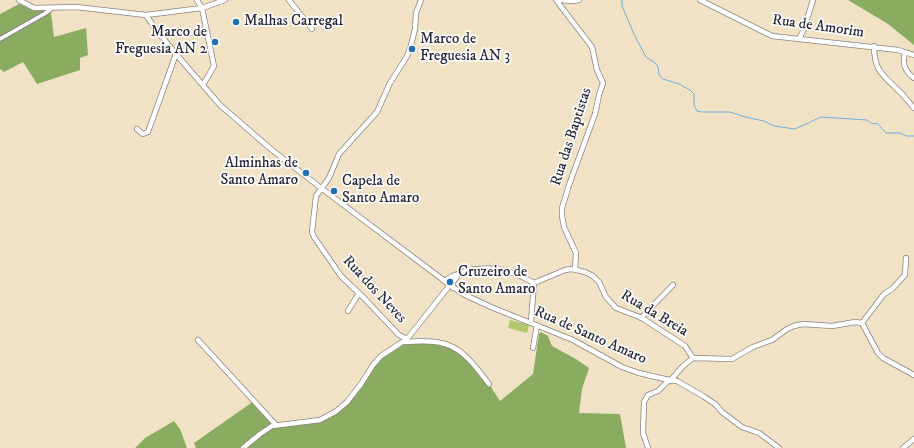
<!DOCTYPE html>
<html>
<head>
<meta charset="utf-8">
<style>
  body { margin:0 }
  canvas { display:block; background:#f2e2c5 }
</style>
</head>
<body>
<canvas width="914" height="448"></canvas>
<script>
const ctx = document.querySelector('canvas').getContext('2d');
ctx.lineJoin = 'round';
function fillPath(path, color) {
  ctx.fillStyle = color;
  ctx.fill(path, 'evenodd');
}
function stroke(path, color, width, dash) {
  ctx.strokeStyle = color;
  ctx.lineWidth = width;
  ctx.lineCap = dash ? 'butt' : 'round';
  ctx.setLineDash(dash || []);
  ctx.stroke(path);
}
function write(font, color, halo, rows, align = 'center') {
  ctx.font = font + ' "IM FELL DW Pica",serif';
  ctx.lineWidth = 3.5;
  ctx.setLineDash([]);
  ctx.textBaseline = 'middle';
  ctx.strokeStyle = halo;
  ctx.fillStyle = color;
  for (const [text, x, y, turn = 0] of rows) {
    ctx.save();
    ctx.translate(x, y);
    ctx.rotate((+turn || 0) * Math.PI / 180);
    ctx.textAlign = isNaN(turn) ? turn : align;
    if (halo) ctx.strokeText(text, 0, 0);
    ctx.fillText(text, 0, 0);
    ctx.restore();
  }
}
const green = new Path2D(`
  M510,320L529,325L527,333L508,328Z`);
const forest = new Path2D(`
  M848,0H914V45L888,24Z
  M19,4L31,9L43,11L51,13L54,37L86,28L88,55L80,58V70L37,84L23,62L4,72L0,69V14Z
  M541,332L548,336L552,346L576,359L589,368L582,389L579,413L620,414L626,448H196L194,443L254,401L276,425L320,420L347,402L373,365L405,342L441,343L467,356L489,384L500,401L533,374L539,334Z
  M174,421L180,429L187,448H135L145,438Z`);
const stream = new Path2D(`
  M622,0V6L634,34L646,57L655,63L658,67L659,75L663,79L679,84L690,90L694,94V105L697,111L702,112H730L745,117L764,121L774,126L795,129L821,117L867,120L873,124L877,123L886,133H900L906,136H914`);
const pedestrian = new Path2D(`
  M0,39L44,14L50,10L51,8`);
const minor = new Path2D(`
  M19,0L34,8L76,7L146,15L202,8L225,0
  M197,0L202,8L214,66L203,85
  M289,0L312,29
  M556,0L592,47L597,70L603,83L599,95L595,114L569,185L562,208V216L564,227L576,253L575,269
  M561,0L572,1L579,0
  M700,0L772,36L898,50L914,55
  M146,15L156,30L176,54L220,105L272,150L321,188L450,285L465,295L491,307L573,340L622,367L639,373L669,380L677,381L703,396L715,404L722,412L742,427L759,433L779,448
  M799,39L804,29L813,0
  M874,46C874,71 883,75 899,91C905,96 909,103 914,108
  M905,52C902,63 904,71 914,78
  M137,129L143,134L148,132L176,54
  M444,281C472,262 506,266 534,283
  M453,288V282L458,275
  M348,311L359,293
  M641,318L673,285
  M531,322L534,283L565,270L572,269L585,272L593,276L599,282L606,297L616,308L642,318L685,346L693,358
  M862,323L884,294L892,289L905,275L906,258
  M407,339L399,335L364,298L341,276L314,237L312,232L316,196L329,178L339,154L377,112L390,83L406,58L410,49L415,29L416,13L421,0
  M198,340L276,425
  M405,342C452,338 462,348 489,384
  M533,348L537,325
  M670,381L683,366L693,358L732,359L753,347L772,340L787,329L794,326L803,324L832,326L855,322L862,323L878,353L883,358L914,375
  M243,448L260,434L272,426L320,420L335,412L347,402L361,384L373,365L381,356L407,339L450,285
  M648,448L643,433L644,402L648,395L658,391L669,380
  M903,448L914,439`);
const markers = [
  [236,22,4,"#1f6fb2"],
  [215,42,4,"#1f6fb2"],
  [412,49,4,"#1f6fb2"],
  [306,173,4,"#1f6fb2"],
  [334,191,4,"#1f6fb2"],
  [450,282,4,"#1f6fb2"]
];
const poiNames = [
  ["Malhas Carregal",244,22],
  ["Marco de",207,33,"right"],
  ["Freguesia AN 2",207,50,"right"],
  ["Marco de",420,40],
  ["Freguesia AN 3",420,57],
  ["Alminhas de",298,164,"right"],
  ["Santo Amaro",298,181,"right"],
  ["Capela de",342,182],
  ["Santo Amaro",342,199],
  ["Cruzeiro de",458,273],
  ["Santo Amaro",458,290]
];
const streetNames = [
  ["Rua de Amorim",818,27,8],
  ["Rua das Baptistas",572,137,-72],
  ["Rua dos Neves",374,290,47],
  ["Rua da Breia",654,314,31],
  ["Rua de Santo Amaro",590,336,24]
];
fillPath(green, '#adc76c');
fillPath(forest, '#8aac60');
stroke(stream, '#6eace0', 1);
stroke(pedestrian, '#8a8280', 5.5);
stroke(minor, '#8a8280', 6);
stroke(pedestrian, '#fff', 3.5);
stroke(minor, '#fff', 4.5);
for (const [x, y, r, color] of markers) {
  const dot = new Path2D();
  dot.arc(x, y, r, 0, 2 * Math.PI);
  ctx.fillStyle = color;
  ctx.fill(dot);
  stroke(dot, '#fdfcf7', 1.5);
}
write('15px', '#22223b', '#fdfcf7', poiNames, 'left');
write('15px', '#22223b', '#fdfcf7', streetNames);
</script>
</body>
</html>
